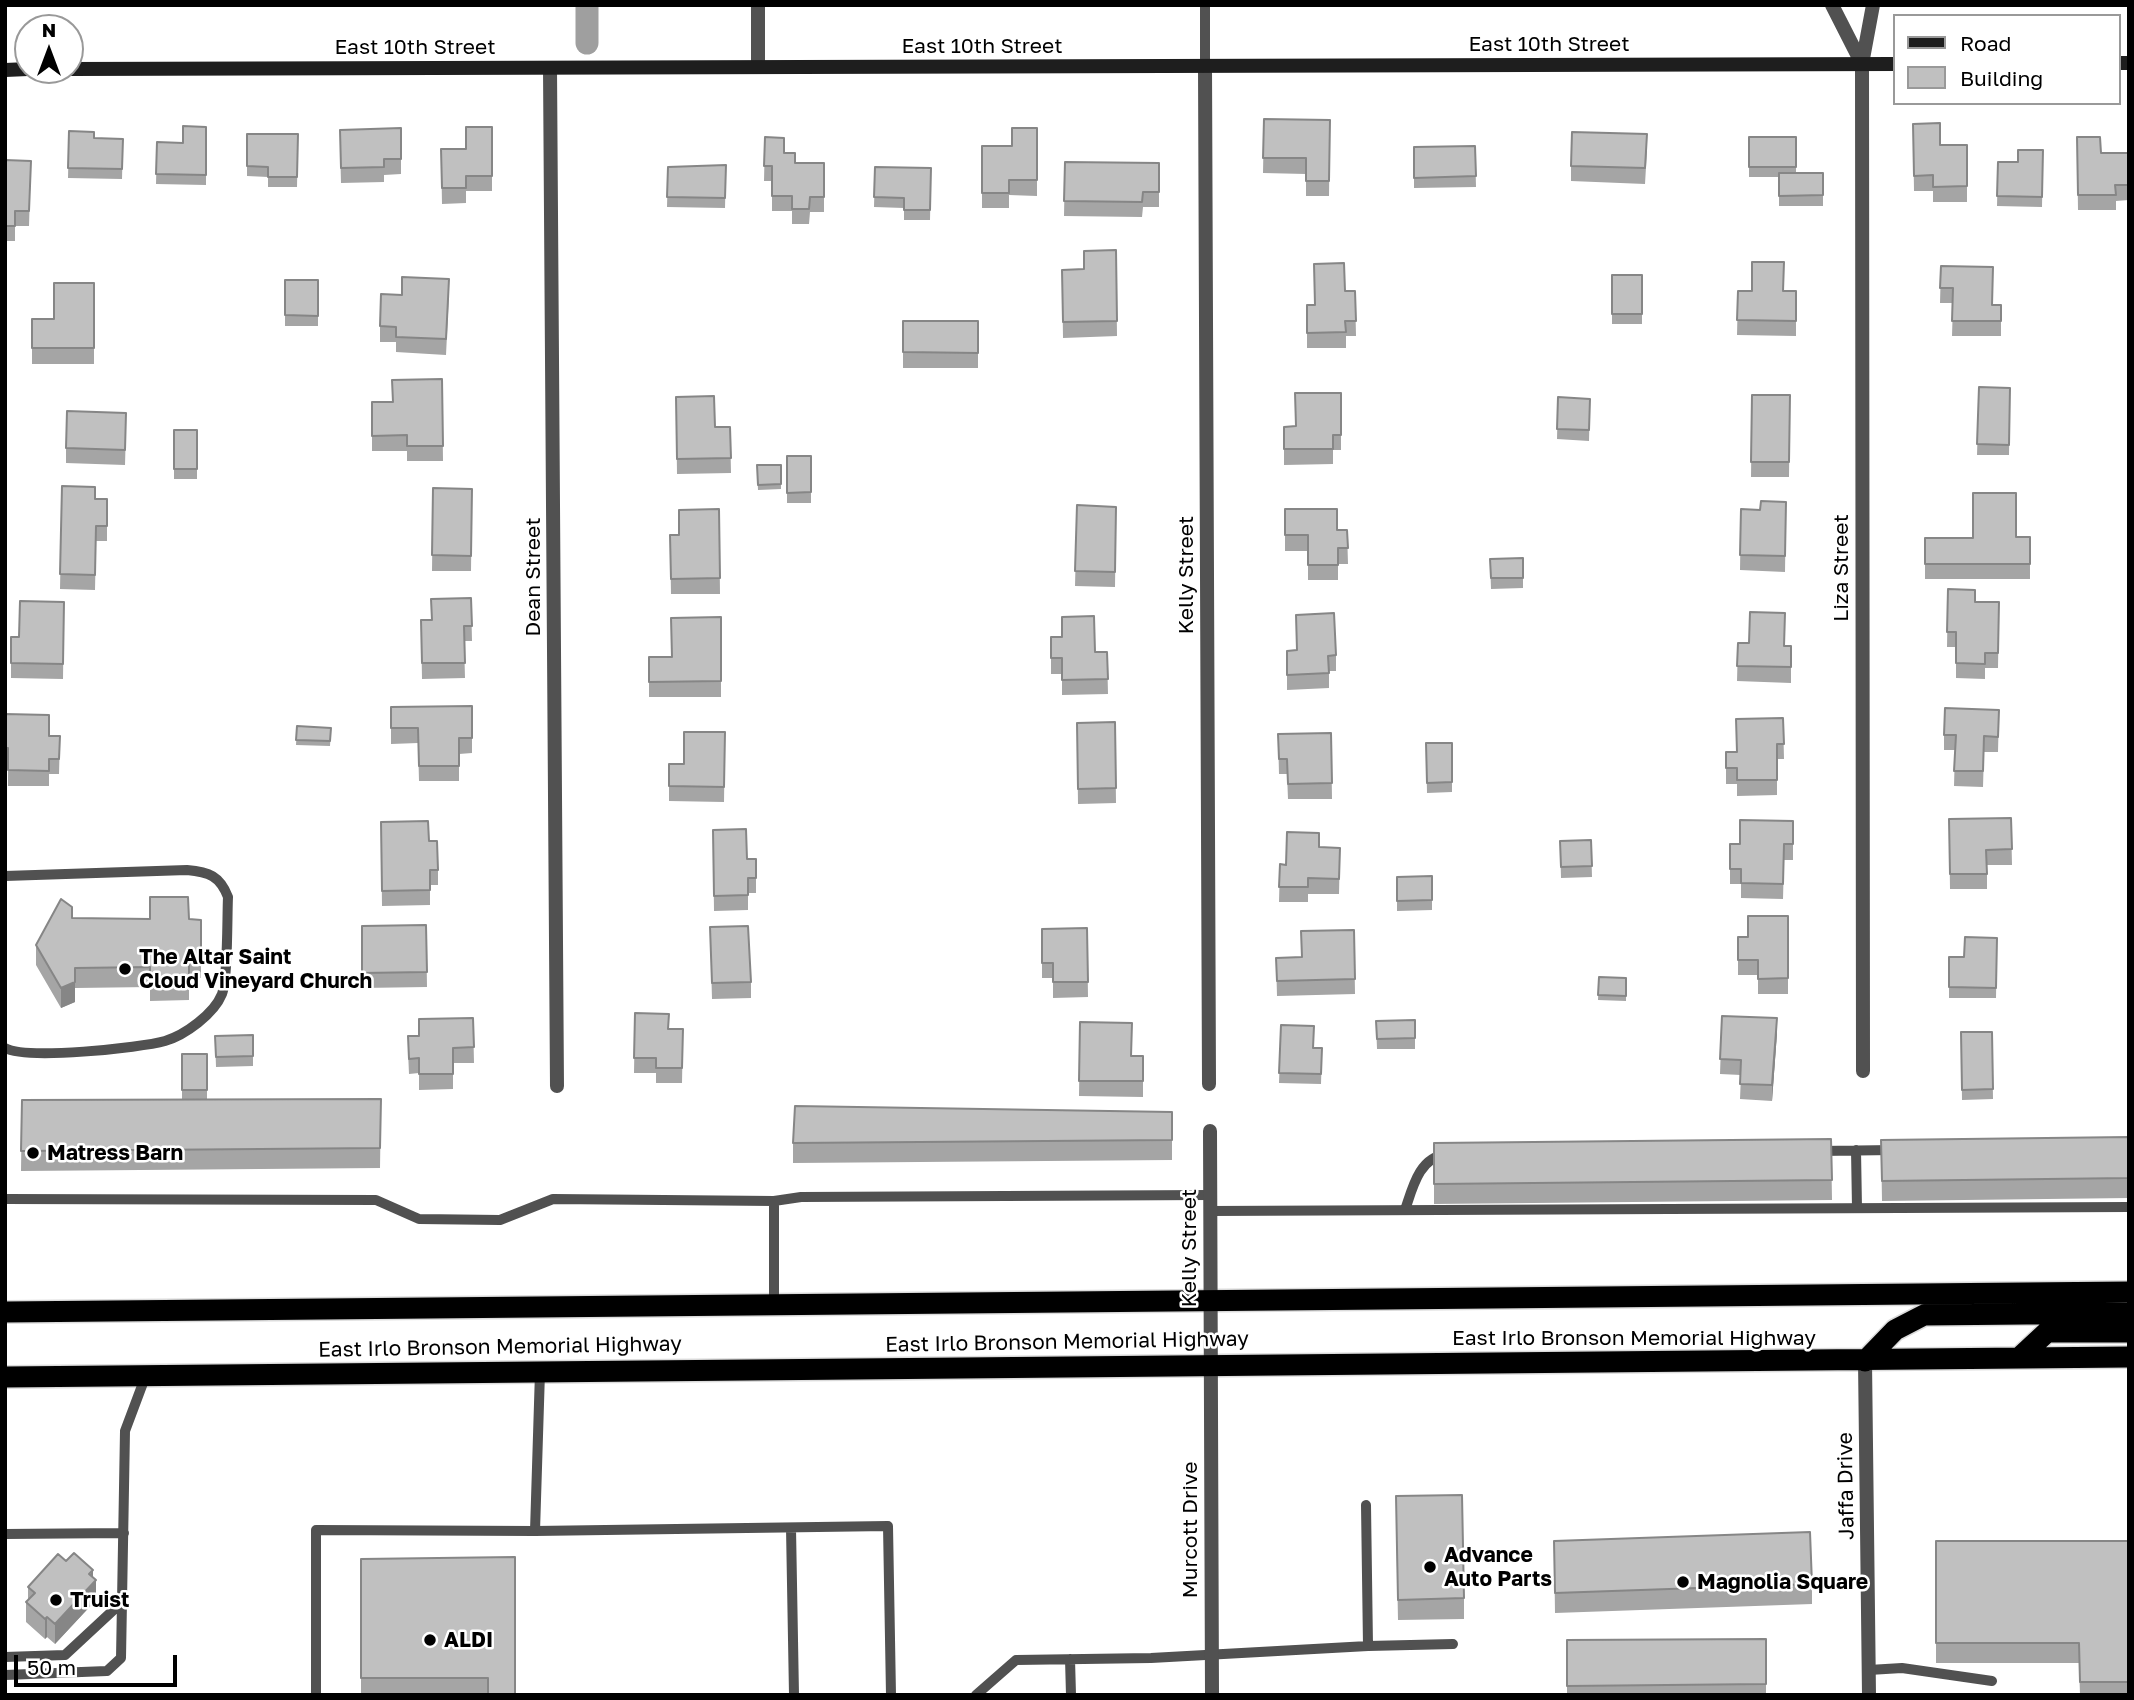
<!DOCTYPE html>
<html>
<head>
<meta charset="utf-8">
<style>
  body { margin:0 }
  #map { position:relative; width:2134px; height:1700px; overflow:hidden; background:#fff; font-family:"Golos Text",sans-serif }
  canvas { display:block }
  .frame { position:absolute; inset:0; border:7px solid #000; pointer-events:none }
  .legend { position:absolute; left:1893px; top:14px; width:228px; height:91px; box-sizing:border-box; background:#fff; border:2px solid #999; margin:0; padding:9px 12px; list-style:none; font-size:21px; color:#000 }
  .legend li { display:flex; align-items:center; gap:14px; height:35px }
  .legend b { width:35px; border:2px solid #999 }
  .north { position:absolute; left:14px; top:14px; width:70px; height:70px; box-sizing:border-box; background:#fff; border:2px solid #999; border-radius:50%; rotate:0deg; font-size:19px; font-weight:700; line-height:28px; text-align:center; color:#000 }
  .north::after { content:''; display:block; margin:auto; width:24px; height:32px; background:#000; clip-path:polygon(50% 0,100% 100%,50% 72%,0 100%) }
  .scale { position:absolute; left:14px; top:1655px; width:163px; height:32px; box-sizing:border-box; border:4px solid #000; border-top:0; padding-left:9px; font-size:21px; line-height:24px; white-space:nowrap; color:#000; -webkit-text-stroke:5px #fff; paint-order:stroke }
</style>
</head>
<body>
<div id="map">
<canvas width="2134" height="1700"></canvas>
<div class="frame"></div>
<ul class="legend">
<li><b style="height:9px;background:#1e1e1e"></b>Road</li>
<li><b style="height:19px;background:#c0c0c0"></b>Building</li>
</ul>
<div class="north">N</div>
<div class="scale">50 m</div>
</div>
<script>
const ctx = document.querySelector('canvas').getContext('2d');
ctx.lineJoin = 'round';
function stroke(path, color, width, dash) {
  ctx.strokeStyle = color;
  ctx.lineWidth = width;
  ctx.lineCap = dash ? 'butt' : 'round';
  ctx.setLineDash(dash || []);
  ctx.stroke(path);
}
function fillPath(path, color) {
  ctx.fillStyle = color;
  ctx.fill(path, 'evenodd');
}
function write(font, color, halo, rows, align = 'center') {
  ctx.font = font + ' "Golos Text",sans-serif';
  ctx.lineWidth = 5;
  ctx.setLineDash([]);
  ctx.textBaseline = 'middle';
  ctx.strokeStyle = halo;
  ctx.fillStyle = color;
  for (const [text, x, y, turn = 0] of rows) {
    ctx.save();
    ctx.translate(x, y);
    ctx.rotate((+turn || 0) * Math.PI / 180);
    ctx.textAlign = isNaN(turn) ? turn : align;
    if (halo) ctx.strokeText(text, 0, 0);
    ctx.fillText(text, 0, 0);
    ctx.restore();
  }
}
const canal = new Path2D(`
  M587,43V5`);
const lane = new Path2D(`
  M1205,5V66
  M5,876L187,870C209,872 220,876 228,897C227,918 228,978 222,994C214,1014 185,1035 165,1041C140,1048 26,1060 5,1048
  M1856,1150L1857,1208
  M1821,1151L1893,1150
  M5,1199L376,1200L419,1219L500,1220L553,1199L774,1201L801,1197L1210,1195
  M774,1201V1304
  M1405,1210C1412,1190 1419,1157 1445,1155
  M1210,1211L2129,1207
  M791,1528L794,1695
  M535,1531L888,1526L891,1695
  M5,1534L124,1533
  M1368,1646L1453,1644
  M5,1657L65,1655L121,1603
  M1070,1659L1071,1695
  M1869,1670L1902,1668L1992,1681
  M5,1675L107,1671L121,1658L125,1431L146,1375
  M316,1695V1530L535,1531L540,1372
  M976,1695L1016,1660L1151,1658L1368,1646L1366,1505`);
const street = new Path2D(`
  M758,5V67
  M1832,5L1862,64
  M1205,66L1209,1084
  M550,68L557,1086
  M1863,1071L1862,64L1873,5
  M1210,1131L1212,1695
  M1865,1361L1869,1695`);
const secondary = new Path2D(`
  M2118,63H2129
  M70,69L1894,64
  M5,70L28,69`);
const highway = new Path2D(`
  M5,1312L2129,1292
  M2019,1358L2047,1332H2129
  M1865,1361L1895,1330L1924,1315L2129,1313
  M5,1377L2129,1357`);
const wall = new Path2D(`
  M1264,119L1330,120L1329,196H1306V174L1263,173Z
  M1913,124L1940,145H1967V202H1933V191H1914Z
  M206,127V185L156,184L157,142L183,143Z
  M492,127V191H466V203L442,204L441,149H466Z
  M401,128V174L384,175V182L341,183L340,145Z
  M1037,128V196L1009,195V208H982V146H1012Z
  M69,131L94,138L123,139L122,179L68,178Z
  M247,134H298L297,187H268V177L247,176Z
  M765,137L784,153L795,163H824V212H810L809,224H792V211H772V181H764Z
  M1749,137H1796V173H1823V206H1779V177H1749Z
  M2077,137L2101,153H2128L2129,200L2116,201V210H2078Z
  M1475,146L1476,187L1414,188V147Z
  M1647,150L1645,184L1571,181V166Z
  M2043,150L2042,207L1997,206L1998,162H2018Z
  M5,160L31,161L29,226H15V241H5Z
  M1065,162L1159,163V207H1143L1142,217L1064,216Z
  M726,165L725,208L667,207L668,167Z
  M875,167L931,168L930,220H904V208L874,207Z
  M1116,250L1117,336L1063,338L1062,270L1084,269V251Z
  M1941,266L1992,305H2001V336H1952L1953,303H1940Z
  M1612,275H1642V324H1612Z
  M285,280H318V326H285Z
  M94,283V364H32V319H54Z
  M1345,291H1355L1356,336H1346V348H1307V305H1315Z
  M1738,291H1796V336L1737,335Z
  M449,294L446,355L396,352V342H380V326L402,295Z
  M903,321H978V368H903Z
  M442,379L443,461H407V451H372V402H392Z
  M1979,387L2010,388L2009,455H1977Z
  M1341,393V450H1333V464L1284,465V427L1296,426Z
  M1752,395H1790L1789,477H1751Z
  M676,397L715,427H730L731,473L677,474Z
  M1558,397L1590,399L1589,441L1557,439Z
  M126,429L125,465L66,463V448Z
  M174,430L197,469V479H174Z
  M787,456H811V503H787Z
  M757,465H781V489L758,490Z
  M62,486L95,499L107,515V541H96L95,590L60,589Z
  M433,488L472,489L471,571H432Z
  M1786,502L1785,572L1740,570L1741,509L1760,510Z
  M1077,505L1116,507L1115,587L1075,586Z
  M719,509L720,594H671L670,535H679Z
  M1285,509L1337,530H1347L1348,564H1338V580H1308V551H1285Z
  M2030,537V579H1925V538Z
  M1523,558V588L1491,589L1490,559Z
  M1948,589L1975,602H1999L1998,668H1985V679L1956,678V647H1947Z
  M471,598L472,641H464L465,678L422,679L421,620H431Z
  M64,602L63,679L11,678V637H19Z
  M1296,615L1336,655V671H1329V688L1287,690V651L1296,650Z
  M721,617V697H649V657H671Z
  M1738,643L1791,646V683L1737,681Z
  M1107,652L1108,694L1062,695V674H1051V653Z
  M472,706V753L459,754V781H419L418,743L391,744V707Z
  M1999,710L1998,752H1984L1983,787L1954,786L1955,750H1944V735Z
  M5,714L49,736H60L59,774H49V786H8V763H5Z
  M1783,718L1784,759H1777V795L1737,796V784H1726V752H1737Z
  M1115,722L1116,803L1078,804L1077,723Z
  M297,726L331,728L330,746L296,745Z
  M725,732L724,802L669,801V764H684Z
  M1331,733L1332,799H1288L1287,774H1279L1278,734Z
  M1426,743H1452V792L1427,793Z
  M2011,818L2012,865H1987V889H1950L1949,819Z
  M1793,821V860H1784L1783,899L1741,898V884H1730V844H1740Z
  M381,822L429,841L438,870V885H430V905L382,906Z
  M713,830L747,859H756V893H748V910L714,911Z
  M1591,840L1592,877L1561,878L1560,841Z
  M1319,847L1340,848L1339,894H1308V902H1279L1280,864L1286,865Z
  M1432,876V910L1397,911V877Z
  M1788,916V994H1758V975H1738V937H1748Z
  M72,918L189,919L201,958V978H189V1000L150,1001V987L75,988V1002L61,1008L36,965V945Z
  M426,925L427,987L362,988V926Z
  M710,927L751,982V998L712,999Z
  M1087,928L1088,997L1053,998V978H1042V929Z
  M1354,930L1355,994L1277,996L1276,958L1302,957Z
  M1997,938L1996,998H1949V957H1964Z
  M1599,977L1626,978V1001L1598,1000Z
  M635,1013L669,1029H683L682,1083H656V1073H634Z
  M1722,1016L1777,1033L1772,1101L1740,1099L1741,1075L1720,1074Z
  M473,1018L474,1063H453V1089L419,1090V1073L409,1074L408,1051L419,1036Z
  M1415,1020V1049H1377L1376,1021Z
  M1080,1022L1131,1056H1143V1097L1079,1096Z
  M1281,1025L1314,1048H1322L1321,1084L1279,1083Z
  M1961,1032H1992L1993,1099L1962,1100Z
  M253,1035V1066L216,1067L215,1036Z
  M182,1054L207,1090V1100L381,1099L380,1168L21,1171L22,1100H182Z
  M1172,1112V1160L793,1163V1143Z
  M2129,1137V1198L1882,1201L1881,1140Z
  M1831,1139L1832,1200L1434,1204V1143Z
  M1396,1516L1464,1598V1619L1398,1620Z
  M1554,1541L1812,1584V1604L1555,1613Z
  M1936,1541H2129V1695H2080L2079,1663H1936Z
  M361,1559L515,1695H361Z
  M66,1561L93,1578L96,1600L55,1644L47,1637L45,1639L26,1622V1602L28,1600V1587Z
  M1766,1639V1695H1567V1640Z`);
const shadedWall = new Path2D(`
  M75,968V1002L61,1008V988Z
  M1777,1018V1033L1772,1101V1085Z
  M93,1570V1582L96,1580V1600L55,1644V1624Z
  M47,1617V1637L45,1639V1619Z`);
const building = new Path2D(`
  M1264,119L1330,120L1329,181H1306V158H1263Z
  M1940,123V145H1967V186L1933,187V175L1914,176L1913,124Z
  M183,126L206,127V175L156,174L157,142L183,143Z
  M466,127H492V176H466V188H442L441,149H466Z
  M401,128V159H384V167L341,168L340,130Z
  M1012,128H1037V180H1009V193H982V146H1012Z
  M69,131L94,132V138L123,139L122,169L68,168Z
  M1572,132L1647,134L1645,168L1571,166Z
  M247,134H298L297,177H268V167L247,166Z
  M765,137L784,138V153H795V163H824V197H810L809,209H792V196H772V166H764Z
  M1749,137H1796V167H1749Z
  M2077,137H2100L2101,153H2128L2129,185H2115L2116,195H2078Z
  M1475,146L1476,176L1414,178V147Z
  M2018,150H2043L2042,197L1997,196L1998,162H2018Z
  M5,160L31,161L29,211H15V226H5Z
  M1065,162L1159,163V192H1143L1142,202L1064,201Z
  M726,165L725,198L667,197L668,167Z
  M875,167L931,168L930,210H904V198L874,197Z
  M1779,173H1823V195L1779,196Z
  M1116,250L1117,321L1063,322L1062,270L1084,269V251Z
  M1752,262H1784L1783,291H1796V321L1737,320L1738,291H1752Z
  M1344,263L1345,291H1355L1356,321H1345L1346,332L1307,333V305H1315L1314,264Z
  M1941,266L1993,267L1992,305H2001V321H1952L1953,288H1940Z
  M1612,275H1642V314H1612Z
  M402,277L449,279L446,339L396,337V327L380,326L381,294L402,295Z
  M285,280H318V316L285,315Z
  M54,283H94V348H32V319H54Z
  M903,321H978V353L903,352Z
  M442,379L443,446H407V435L372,436V402H393L392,380Z
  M1979,387L2010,388L2009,445L1977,444Z
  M1295,393H1341V435H1333V449H1284V427L1296,426Z
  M1752,395H1790L1789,462H1751Z
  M714,396L715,427H730L731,458L677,459L676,397Z
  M1558,397L1590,399L1589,430L1557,429Z
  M67,411L126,413L125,450L66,448Z
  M174,430H197V469H174Z
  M787,456H811V492L787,493Z
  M757,465H781V484L758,485Z
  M62,486L95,487V499H107V526H96L95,575L60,574Z
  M433,488L472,489L471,556L432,555Z
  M1973,493H2016V537H2030V564H1925V538H1973Z
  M1761,501L1786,502L1785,556L1740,555L1741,509L1760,510Z
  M1077,505L1116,507L1115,572L1075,571Z
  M719,509L720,578L671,579L670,535H679V510Z
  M1285,509H1337V530H1347L1348,548H1338V565H1308V535H1285Z
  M1523,558V578H1491L1490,559Z
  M1948,589L1975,590V602H1999L1998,653H1985V664L1956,663V632H1947Z
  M471,598L472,626H464L465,663H422L421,620H432L431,599Z
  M20,601L64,602L63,664L11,663V637H19Z
  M1750,612L1785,613L1784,646H1791V667L1737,666L1738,643H1749Z
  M1334,613L1336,655L1328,656L1329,673L1287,675V651L1297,650L1296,615Z
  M1094,616L1095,652H1107L1108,679L1062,680V658H1051V637H1062V617Z
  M721,617V681L649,682V657H672L671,618Z
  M472,706V738H459V766H419L418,728H391V707Z
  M1945,708L1999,710L1998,737L1984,736L1983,771H1954L1956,735H1944Z
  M5,714L49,715V736H60L59,759H49V771L8,770V748H5Z
  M1783,718L1784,744H1777V780H1737V768H1726V752H1737L1736,719Z
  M1115,722L1116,788L1078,789L1077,723Z
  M297,726L331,728L330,741L296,740Z
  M684,732H725L724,787L669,786V764H684Z
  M1331,733L1332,783L1288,784L1287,759H1279L1278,734Z
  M1426,743H1452V782L1427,783Z
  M2011,818L2012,849L1986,850L1987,874H1950L1949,819Z
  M1740,820L1793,821V844H1784L1783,884L1741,883V869H1730V844H1740Z
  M428,821L429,841H437L438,870H430V890L382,891L381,822Z
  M746,829L747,859H756V878H748V895L714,896L713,830Z
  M1287,832L1319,833V847L1340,848L1339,879L1308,878V887H1279L1280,864L1286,865Z
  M1591,840L1592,866L1561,867L1560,841Z
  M1432,876V900L1397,901V877Z
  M150,897H188L189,919L201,920V958H189V980L150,981V967L75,968V982L61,988L36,945L61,899L72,907V918L150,919Z
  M1748,916H1788V978L1758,979V960H1738V937H1748Z
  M426,925L427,972L362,973V926Z
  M748,926L751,982L712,983L710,927Z
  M1087,928L1088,982H1053V963H1042V929Z
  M1354,930L1355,979L1277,981L1276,958L1302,957L1301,931Z
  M1965,937L1997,938L1996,988L1949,987V957H1964Z
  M1599,977L1626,978V996L1598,995Z
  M635,1013L669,1014L668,1029H683L682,1068H656V1058H634Z
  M1722,1016L1777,1018L1772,1085L1740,1084L1741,1060L1720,1059Z
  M473,1018L474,1047L453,1048V1074H419V1058L409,1059L408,1036H419V1019Z
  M1415,1020V1038L1377,1039L1376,1021Z
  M1080,1022L1132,1023L1131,1056H1143V1081H1079Z
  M1281,1025L1314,1026L1313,1048H1322L1321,1074L1279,1073Z
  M1961,1032H1992L1993,1089L1962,1090Z
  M253,1035V1056L216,1057L215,1036Z
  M182,1054H207V1090H182Z
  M381,1099L380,1148L21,1151L22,1100Z
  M795,1106L1172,1112V1140L793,1143Z
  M2129,1137V1178L1882,1181L1881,1140Z
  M1831,1139L1832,1180L1434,1184V1143Z
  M1462,1495L1464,1598L1398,1600L1396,1496Z
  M1810,1532L1812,1584L1555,1593L1554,1541Z
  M1936,1541H2129V1682H2080L2079,1643H1936Z
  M74,1553L93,1570L89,1574L96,1580L55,1624L47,1617L45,1619L26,1602L35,1593L28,1587L58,1554L66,1561Z
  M515,1557V1695H488V1678H361V1559Z
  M1766,1639V1684L1567,1686V1640Z`);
const markers = [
  [125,969,7,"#000"],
  [33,1153,7,"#000"],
  [1430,1567,7,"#000"],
  [1683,1582,7,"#000"],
  [56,1600,7,"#000"],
  [430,1640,7,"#000"]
];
const streetNames = [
  ["East 10th Street",1549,44],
  ["East 10th Street",982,46],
  ["East 10th Street",415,47],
  ["Liza Street",1841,568,-90],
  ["Kelly Street",1186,575,-90],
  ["Dean Street",533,577,-90],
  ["Kelly Street",1189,1248,-90],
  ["East Irlo Bronson Memorial Highway",1634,1338],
  ["East Irlo Bronson Memorial Highway",1067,1342,-1],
  ["East Irlo Bronson Memorial Highway",500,1347,-1],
  ["Jaffa Drive",1846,1486,-91],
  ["Murcott Drive",1190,1530,-90]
];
const poiNames = [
  ["The Altar Saint",139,957],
  ["Cloud Vineyard Church",139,981],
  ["Matress Barn",47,1153],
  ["Advance",1444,1555],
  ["Auto Parts",1444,1579],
  ["Magnolia Square",1697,1582],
  ["Truist",70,1600],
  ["ALDI",444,1640]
];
stroke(canal, '#9f9f9f', 23);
stroke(highway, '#dbdbdb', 24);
stroke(lane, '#515151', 10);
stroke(street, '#515151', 14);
stroke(secondary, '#1e1e1e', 14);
stroke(highway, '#000', 21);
fillPath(wall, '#a5a5a5');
fillPath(shadedWall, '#868686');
fillPath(building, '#c0c0c0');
stroke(building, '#868686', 2);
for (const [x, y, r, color] of markers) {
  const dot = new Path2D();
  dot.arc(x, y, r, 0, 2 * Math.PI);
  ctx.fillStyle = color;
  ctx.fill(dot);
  stroke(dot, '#fff', 2.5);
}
write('21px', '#000', '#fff', streetNames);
write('bold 21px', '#000', '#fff', poiNames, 'left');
</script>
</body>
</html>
